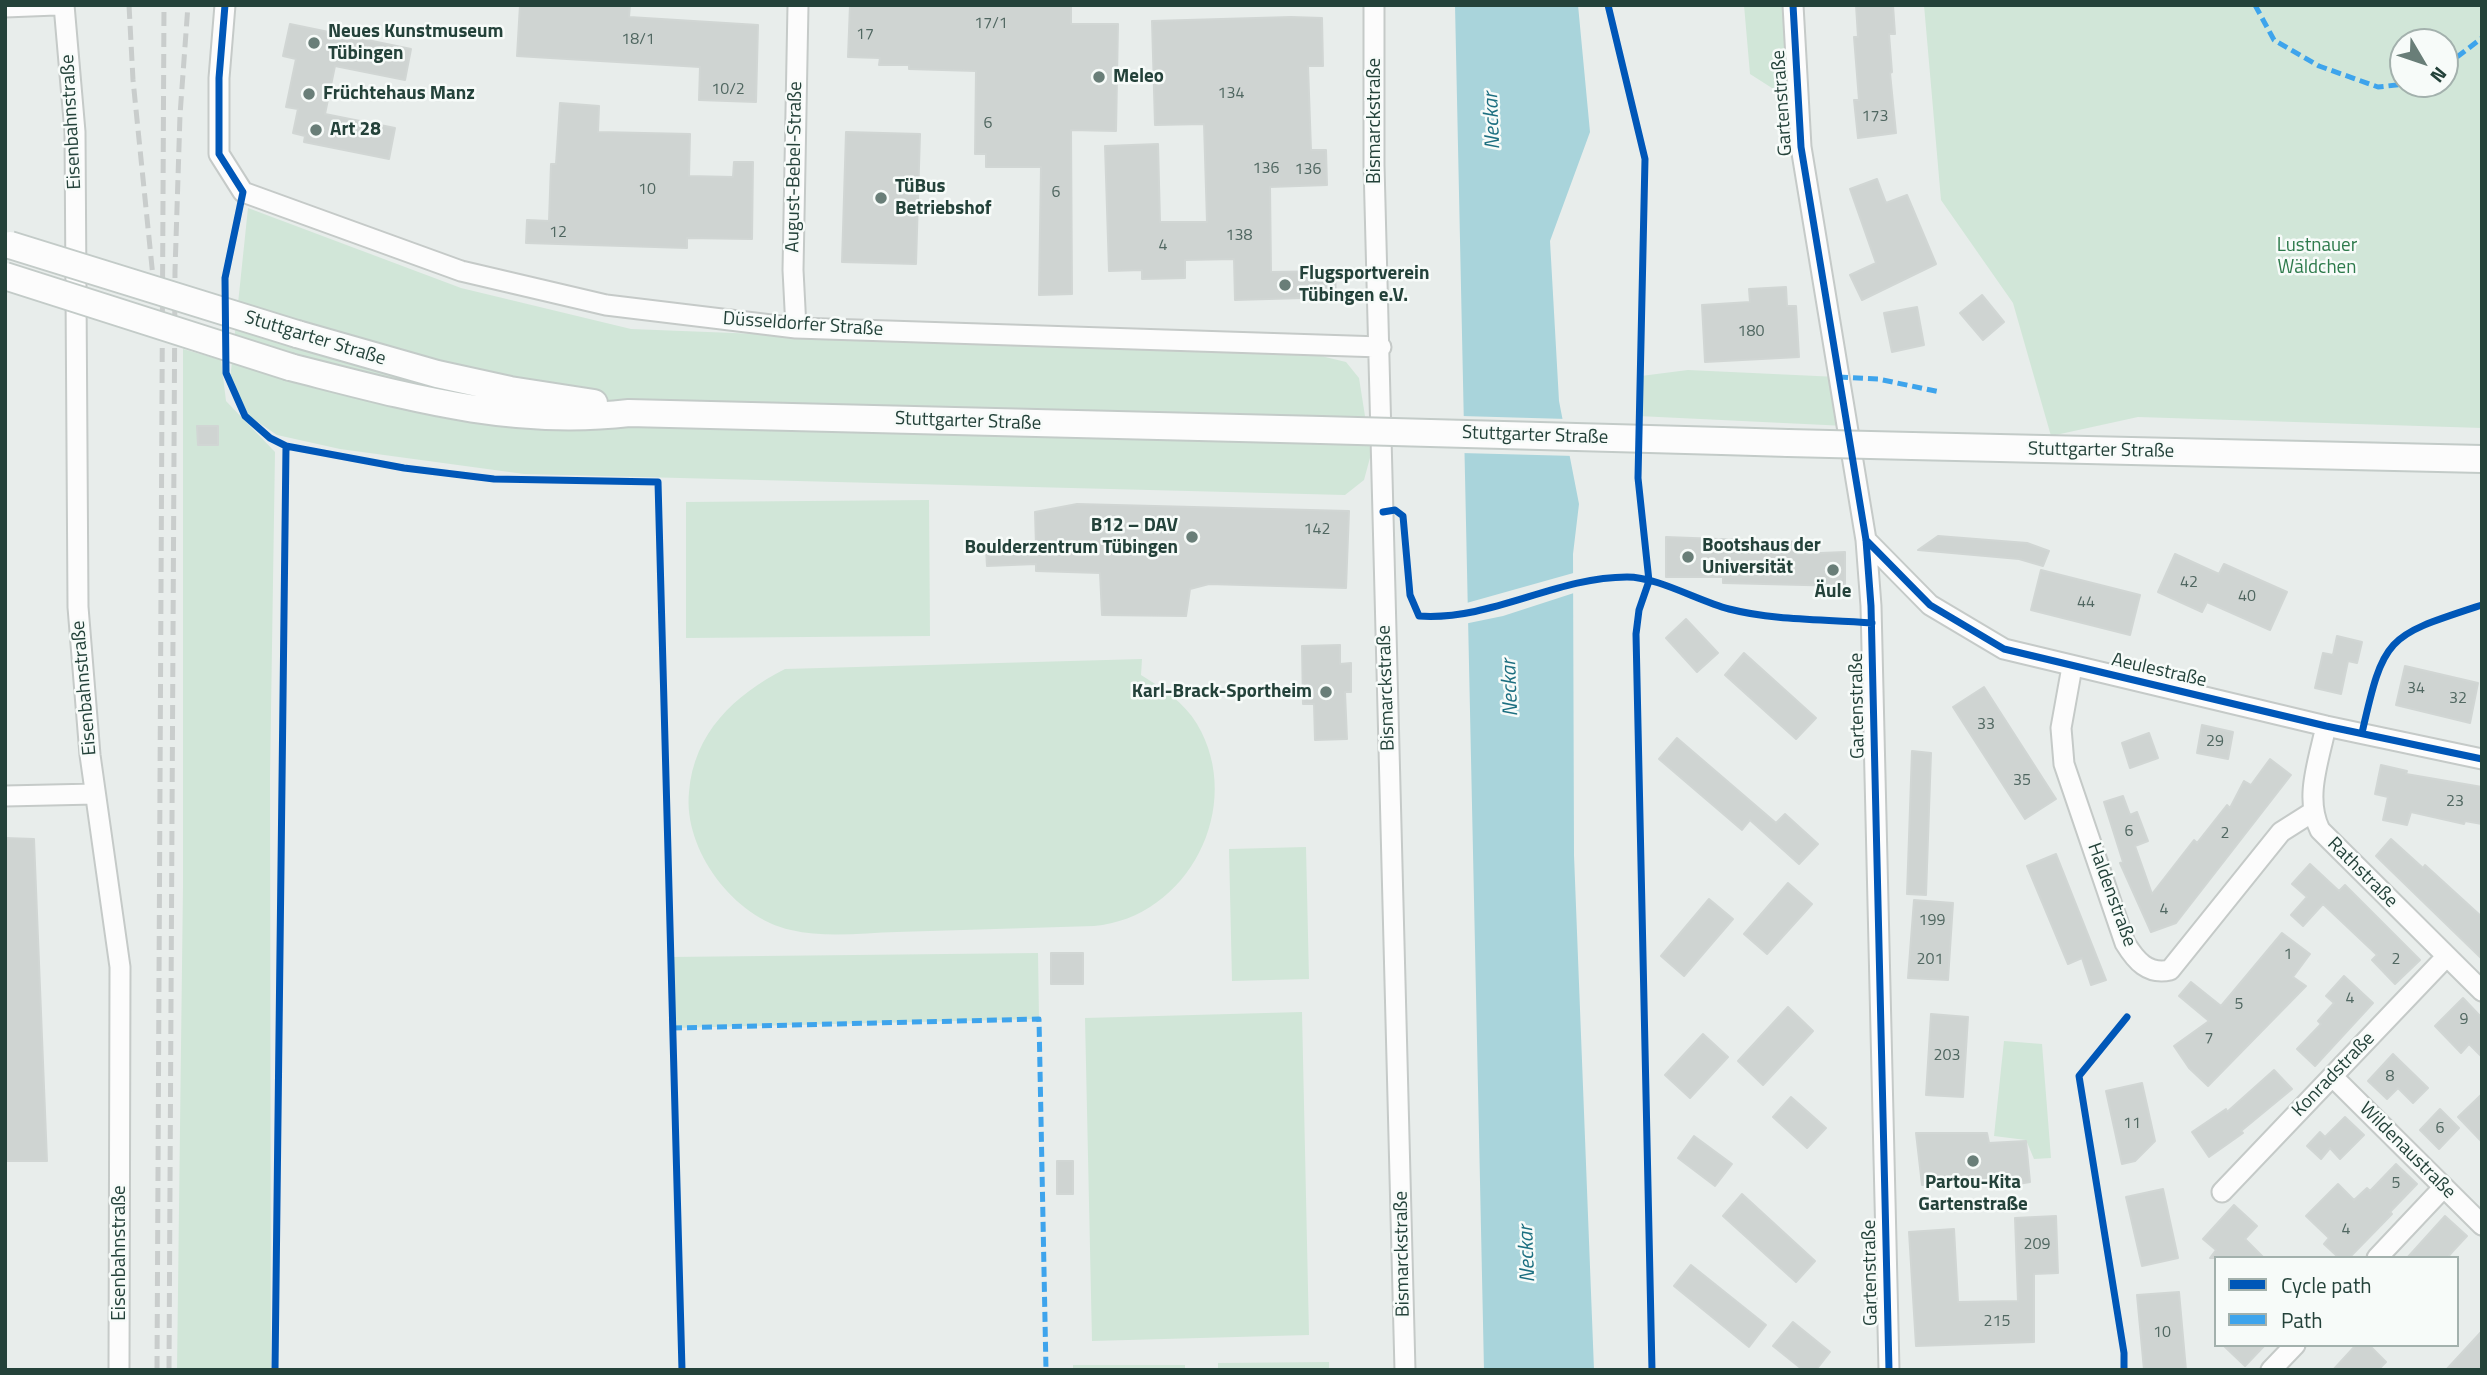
<!DOCTYPE html>
<html>
<head>
<meta charset="utf-8">
<style>
  body { margin:0 }
  #map { position:relative; width:2487px; height:1375px; overflow:hidden; background:#e8edeb; font-family:"Titillium Web",sans-serif }
  canvas { display:block }
  .frame { position:absolute; inset:0; border:7px solid #24423a; pointer-events:none }
  .legend { position:absolute; left:2214px; top:1256px; width:245px; height:91px; box-sizing:border-box; background:#f7fbf9; border:2px solid #a3b1ad; margin:0; padding:9px 12px; list-style:none; font-size:21px; color:#24423a }
  .legend li { display:flex; align-items:center; gap:14px; height:35px }
  .legend b { width:35px; border:2px solid #a3b1ad }
  .north { position:absolute; left:2389px; top:28px; width:70px; height:70px; box-sizing:border-box; background:#f7fbf9; border:2px solid #a3b1ad; border-radius:50%; rotate:129deg; font-size:19px; font-weight:700; line-height:28px; text-align:center; color:#24423a }
  .north::after { content:''; display:block; margin:auto; width:24px; height:32px; background:#697e78; clip-path:polygon(50% 0,100% 100%,50% 72%,0 100%) }
</style>
</head>
<body>
<div id="map">
<canvas width="2487" height="1375"></canvas>
<div class="frame"></div>
<ul class="legend">
<li><b style="height:9px;background:#0057b8"></b>Cycle path</li>
<li><b style="height:9px;background:#3ea4ec"></b>Path</li>
</ul>
<div class="north">N</div>
</div>
<script>
const ctx = document.querySelector('canvas').getContext('2d');
ctx.lineJoin = 'round';
function fillPath(path, color) {
  ctx.fillStyle = color;
  ctx.fill(path, 'evenodd');
}
function stroke(path, color, width, dash) {
  ctx.strokeStyle = color;
  ctx.lineWidth = width;
  ctx.lineCap = dash ? 'butt' : 'round';
  ctx.setLineDash(dash || []);
  ctx.stroke(path);
}
function write(font, color, halo, rows, align = 'center') {
  ctx.font = font + ' "Titillium Web",sans-serif';
  ctx.lineWidth = 5;
  ctx.setLineDash([]);
  ctx.textBaseline = 'middle';
  ctx.strokeStyle = halo;
  ctx.fillStyle = color;
  for (const [text, x, y, turn = 0] of rows) {
    ctx.save();
    ctx.translate(x, y);
    ctx.rotate((+turn || 0) * Math.PI / 180);
    ctx.textAlign = isNaN(turn) ? turn : align;
    if (halo) ctx.strokeText(text, 0, 0);
    ctx.fillText(text, 0, 0);
    ctx.restore();
  }
}
const green = new Path2D(`
  M1744,5H1793L1797,104L1750,74Z
  M1924,5H2482V428L2138,417L2051,436L2013,303L1941,200ZM2403,42H2445V84H2403Z
  M248,208L461,288L631,329L1321,356L1346,362L1359,378L1371,454L1364,480L1345,495L524,474L340,449L277,435L249,416L230,380Z
  M183,349L221,360L226,401L275,452L270,776L271,1370H177L183,886Z
  M1688,370L1838,377L1846,426L1638,416L1641,376Z
  M929,500L930,636L686,638V502Z
  M1142,659L1141,675C1162,688 1184,702 1197,724C1246,806 1188,918 1094,926C1028,928 963,930 897,932C863,933 825,938 791,930C734,918 683,850 689,792C694,733 734,695 785,669Z
  M1306,847L1309,979L1232,981L1229,849Z
  M1038,953L1039,1019L672,1028L670,957Z
  M1302,1012L1309,1335L1092,1341L1085,1018Z
  M2004,1041L2042,1044L2051,1158L2034,1159L2026,1140L1994,1136Z
  M1329,1362V1370H1218V1363Z
  M1073,1365H1185V1370H1073Z`);
const water = new Path2D(`
  M1455,5H1578L1590,132L1550,241L1559,401L1579,504L1573,554L1574,855L1594,1370H1484Z`);
const pier = new Path2D(`
  M1461,416L1567,419L1575,456L1461,453Z
  M1577,572V592L1503,616L1464,624L1463,604Z`);
const building = new Path2D(`
  M520,5H630L629,17L758,25L756,102L699,100L700,67L517,56Z
  M850,5H1071V24H1118L1116,131L1071,130L1072,294L1039,295L1041,167H986V154H975L976,71L909,69V65H879L880,58L848,57Z
  M1856,5H1893L1895,34H1889L1892,72L1890,73L1896,133L1858,138L1854,100H1859L1854,37H1858Z
  M1291,17L1322,18L1323,66H1308L1311,150H1326L1327,185L1270,187L1271,272L1335,271L1336,297L1235,300L1234,259L1185,260V278L1142,279V270L1109,271L1105,146L1158,144L1160,222H1207L1204,124L1155,125L1152,21Z
  M290,24L411,49L405,80L335,66L325,114L395,128L389,159L304,142L305,136L293,133L298,109L286,107L296,59L283,56Z
  M560,103L599,106L598,132L690,134L689,176L733,177L734,162H753L752,239L687,238V248L526,243L527,220L549,221L551,164H556Z
  M846,132L920,134L916,264L842,262Z
  M1877,179L1886,203L1907,195L1936,264L1862,300L1850,275L1876,263L1850,189Z
  M1786,287L1787,306H1796L1799,357L1705,362L1702,305L1750,302L1749,289Z
  M1982,295L2004,322L1983,340L1960,313Z
  M1917,307L1924,345L1892,352L1884,313Z
  M197,426H218V445H198Z
  M1077,504L1349,511L1346,588L1209,584L1190,589L1186,616L1102,615L1100,573L1036,571V564L987,566L986,549L1036,546L1035,512Z
  M1938,536L2027,543L2049,551L2043,566L2019,559L1918,550Z
  M1666,537L1798,542L1797,554L1845,552V586L1723,583V577H1666Z
  M2175,554L2219,574L2224,564L2287,592L2270,630L2207,602L2202,612L2158,592Z
  M2041,570L2140,595L2130,635L2031,610Z
  M1686,619L1718,653L1697,672L1666,638Z
  M2337,636L2362,642L2357,663L2348,661L2341,694L2315,688L2323,653L2333,655Z
  M1340,645V664L1351,663V692H1345L1347,739L1315,740L1314,704H1303L1302,646Z
  M1744,653L1816,718L1796,739L1725,675Z
  M2405,666L2478,683L2470,723L2396,705Z
  M1984,687L2056,799L2025,819L1953,707Z
  M2202,725L2233,732L2228,759L2197,753Z
  M2149,733L2158,758L2130,768L2122,743Z
  M1677,738L1776,823L1785,814L1818,844L1799,864L1750,820L1742,830L1659,759Z
  M1912,751L1931,753L1926,895L1907,894Z
  M2270,759L2291,775L2176,923L2151,932L2120,863L2123,862L2104,802L2123,796L2130,815L2137,812L2148,841L2135,846L2152,894L2194,840L2197,843L2227,805L2230,808L2244,781L2251,785Z
  M2381,765L2407,771L2406,774L2482,787V824L2465,821L2464,824L2411,812L2407,825L2383,820L2388,797L2375,794Z
  M5,838L34,839L47,1161H5Z
  M2391,839L2423,868L2425,865L2482,917V959L2376,856Z
  M2056,854L2106,980L2091,985L2082,958L2068,964L2027,866Z
  M2310,864L2339,891L2345,885L2420,960L2395,984L2372,960L2377,955L2323,904L2303,926L2291,915L2307,897L2292,884Z
  M1788,883L1812,904L1767,954L1744,934Z
  M1709,899L1733,919L1684,976L1661,956Z
  M1914,900L1953,903L1948,980L1908,978Z
  M2282,933L2310,954L2293,977L2306,986L2208,1086L2189,1068L2174,1046L2209,1021L2179,996L2191,982L2221,1006Z
  M1051,953H1083V984H1051Z
  M2344,976L2373,1003L2315,1066L2297,1049L2321,1024L2318,1021L2334,1003L2326,996Z
  M2463,998L2482,1018V1057L2469,1044L2461,1053L2435,1026Z
  M1788,1007L1813,1031L1763,1085L1738,1061Z
  M1931,1014L1968,1017L1963,1097L1926,1095Z
  M1703,1034L1728,1057L1690,1098L1665,1075Z
  M2393,1054L2428,1088L2413,1103L2398,1088L2387,1099L2368,1081Z
  M2274,1070L2292,1089L2241,1131L2243,1133L2209,1157L2192,1132L2226,1109L2227,1112Z
  M2142,1083L2155,1141L2135,1161L2122,1164L2106,1091Z
  M2482,1094V1142L2458,1117Z
  M1791,1097L1826,1128L1807,1148L1773,1117Z
  M2440,1109L2459,1128L2439,1149L2420,1130Z
  M2345,1117L2364,1135L2340,1159L2330,1148L2321,1159L2307,1146L2320,1132L2325,1137Z
  M1916,1133H1987L1989,1143L2026,1141L2030,1182L1988,1189V1179L1922,1185Z
  M1694,1136L1732,1164L1715,1186L1678,1158Z
  M1057,1161H1073V1194H1057Z
  M2396,1164L2417,1184L2390,1212L2392,1214L2349,1258H2339L2324,1244L2329,1238L2306,1216L2338,1184L2354,1200L2367,1188L2370,1191Z
  M2163,1189L2178,1258L2142,1266L2126,1197Z
  M1742,1194L1815,1261L1796,1282L1723,1216Z
  M2234,1205L2257,1226L2245,1239L2264,1258H2210L2216,1250L2203,1239Z
  M2056,1216L2058,1273L2034,1274V1342L1916,1346L1909,1232L1954,1229L1958,1302L2018,1301L2015,1218Z
  M2445,1216L2467,1236L2453,1251L2447,1258H2407Z
  M1691,1265L1766,1325L1749,1347L1674,1286Z
  M2179,1292L2186,1370H2144L2137,1295Z
  M1793,1322L1830,1352L1816,1370H1803L1773,1346Z
  M2482,1331V1370H2446Z
  M2223,1345H2265L2245,1366Z
  M2356,1345H2369L2386,1362L2378,1370H2333Z`);
const street = new Path2D(`
  M64,5L75,132L78,607L90,755L120,967L119,1370
  M225,5L219,78V154L243,192L461,271L606,305L796,328L1381,347
  M1374,5V165L1405,1370
  M1793,5L1801,147L1866,540L1871,606L1889,1370
  M5,7L56,5
  M796,328L793,270L798,5
  M1866,540L1930,605L2004,649L2326,726L2482,759
  M2072,667L2061,728L2064,764L2125,943C2136,961 2148,975 2170,970L2281,832L2311,813
  M2326,726C2319,760 2304,798 2320,830L2482,991
  M5,796L95,794
  M2333,1077L2482,1225
  M2222,1192L2446,957
  M2377,1258L2443,1188
  M2271,1370L2295,1345`);
const secondary = new Path2D(`
  M297,334L437,374L510,390L594,403
  M290,367C405,396 509,427 629,413L1321,430
  M1722,441L1788,443
  M1912,446L2482,459`);
const rail = new Path2D(`
  M129,5L133,80L154,287
  M157,1370L164,5
  M169,1370L175,271L180,115L188,5`);
const secondaryBridge = new Path2D(`
  M10,245L297,334
  M5,276L290,367
  M1321,430L1722,441
  M1788,443L1912,446`);
const quiet = new Path2D(`
  M2255,5L2274,40L2319,66L2378,87L2406,84
  M2445,66L2482,38
  M1838,377L1878,379L1940,392
  M672,1028L1039,1019L1046,1370`);
const cycleway = new Path2D(`
  M225,5L219,78V154L243,192L225,278L226,373L245,416L270,438L286,446L275,1370
  M1608,5L1645,159L1638,478L1649,581L1639,610L1636,634L1652,1370
  M1793,5L1801,147L1866,540L1871,606L1889,1370
  M286,446L404,468L494,479L658,482L682,1370
  M1383,512L1395,510L1403,516L1410,595L1419,616C1492,621 1555,577 1627,577C1658,577 1698,601 1729,609C1776,621 1824,619 1872,623
  M1866,540L1930,605L2004,649L2326,726L2482,759
  M2362,733C2384,635 2387,636 2482,605
  M2124,1370V1353L2079,1076L2127,1017`);
const markers = [
  [314,43,7,"#697e78"],
  [1099,77,7,"#697e78"],
  [309,94,7,"#697e78"],
  [316,130,7,"#697e78"],
  [881,198,7,"#697e78"],
  [1285,285,7,"#697e78"],
  [1192,537,7,"#697e78"],
  [1688,557,7,"#697e78"],
  [1833,570,7,"#697e78"],
  [1326,692,7,"#697e78"],
  [1973,1161,7,"#697e78"]
];
const numberNames = [
  ["17/1",991,24],
  ["17",865,35],
  ["18/1",638,40],
  ["10/2",728,90],
  ["134",1231,94],
  ["173",1875,117],
  ["6",988,124],
  ["136",1266,169],
  ["136",1308,170],
  ["10",647,190],
  ["6",1056,193],
  ["12",558,233],
  ["138",1239,236],
  ["4",1163,246],
  ["180",1751,332],
  ["142",1317,530],
  ["42",2189,583],
  ["40",2247,597],
  ["44",2086,603],
  ["34",2416,689],
  ["32",2458,699],
  ["33",1986,725],
  ["29",2215,742],
  ["35",2022,781],
  ["23",2455,802],
  ["6",2129,832],
  ["2",2225,834],
  ["4",2164,910],
  ["199",1932,921],
  ["1",2288,955],
  ["201",1930,960],
  ["2",2396,960],
  ["4",2350,999],
  ["5",2239,1005],
  ["9",2464,1020],
  ["7",2209,1039],
  ["203",1947,1056],
  ["8",2390,1077],
  ["11",2132,1124],
  ["6",2440,1129],
  ["5",2396,1184],
  ["4",2346,1230],
  ["209",2037,1245],
  ["215",1997,1322],
  ["10",2162,1333]
];
const poiNames = [
  ["Neues Kunstmuseum",328,32],
  ["Tübingen",328,54],
  ["Meleo",1113,77],
  ["Früchtehaus Manz",323,94],
  ["Art 28",330,130],
  ["TüBus",895,187],
  ["Betriebshof",895,209],
  ["Flugsportverein",1299,274],
  ["Tübingen e.V.",1299,296],
  ["B12 – DAV",1178,526,"right"],
  ["Boulderzentrum Tübingen",1178,548,"right"],
  ["Bootshaus der",1702,546],
  ["Universität",1702,568],
  ["Äule",1833,592,"center"],
  ["Karl-Brack-Sportheim",1312,692,"right"],
  ["Partou-Kita",1973,1183,"center"],
  ["Gartenstraße",1973,1205,"center"]
];
const streetNames = [
  ["Gartenstraße",1783,103,-94],
  ["Bismarckstraße",1375,121,-90],
  ["Eisenbahnstraße",72,122,-93],
  ["August-Bebel-Straße",795,167,-89],
  ["Düsseldorfer Straße",803,325,4],
  ["Stuttgarter Straße",315,339,17],
  ["Stuttgarter Straße",968,422,2],
  ["Stuttgarter Straße",1535,436,2],
  ["Stuttgarter Straße",2101,451,1],
  ["Aeulestraße",2159,671,13],
  ["Eisenbahnstraße",85,688,-95],
  ["Bismarckstraße",1387,688,-92],
  ["Gartenstraße",1858,706,-91],
  ["Rathstraße",2362,873,45],
  ["Haldenstraße",2111,895,70],
  ["Konradstraße",2334,1075,-46],
  ["Wildenaustraße",2407,1151,45],
  ["Eisenbahnstraße",120,1253,-90],
  ["Bismarckstraße",1403,1254,-91],
  ["Gartenstraße",1871,1273,-91]
];
const parkNames = [
  ["Lustnauer",2317,246],
  ["Wäldchen",2317,268]
];
const waterNames = [
  ["Neckar",1493,121,-92],
  ["Neckar",1511,688,-92],
  ["Neckar",1528,1254,-92]
];
fillPath(green, '#d1e6d8');
fillPath(water, '#a9d4db');
fillPath(pier, '#e8edeb');
fillPath(building, '#cfd4d2');
stroke(building, '#d1d6d4', 2);
stroke(street, '#c5cac8', 23);
stroke(secondary, '#c3cbc8', 30);
stroke(street, '#fcfcfc', 19);
stroke(secondary, '#fcfcfc', 26);
stroke(rail, '#c9cdcc', 5, [14, 7]);
stroke(secondaryBridge, '#c3cbc8', 30, []);
stroke(secondaryBridge, '#fcfcfc', 26);
stroke(quiet, '#3ea4ec', 5, [10, 5]);
stroke(cycleway, '#0057b8', 7);
for (const [x, y, r, color] of markers) {
  const dot = new Path2D();
  dot.arc(x, y, r, 0, 2 * Math.PI);
  ctx.fillStyle = color;
  ctx.fill(dot);
  stroke(dot, '#f7fbf9', 2.5);
}
write('16px', '#506761', null, numberNames);
write('bold 19px', '#24423a', '#f7fbf9', poiNames, 'left');
write('19px', '#24423a', '#f7fbf9', streetNames);
write('19px', '#2d7a4b', '#f7fbf9', parkNames);
write('italic 21px', '#1c6f80', '#f7fbf9', waterNames);
</script>
</body>
</html>
